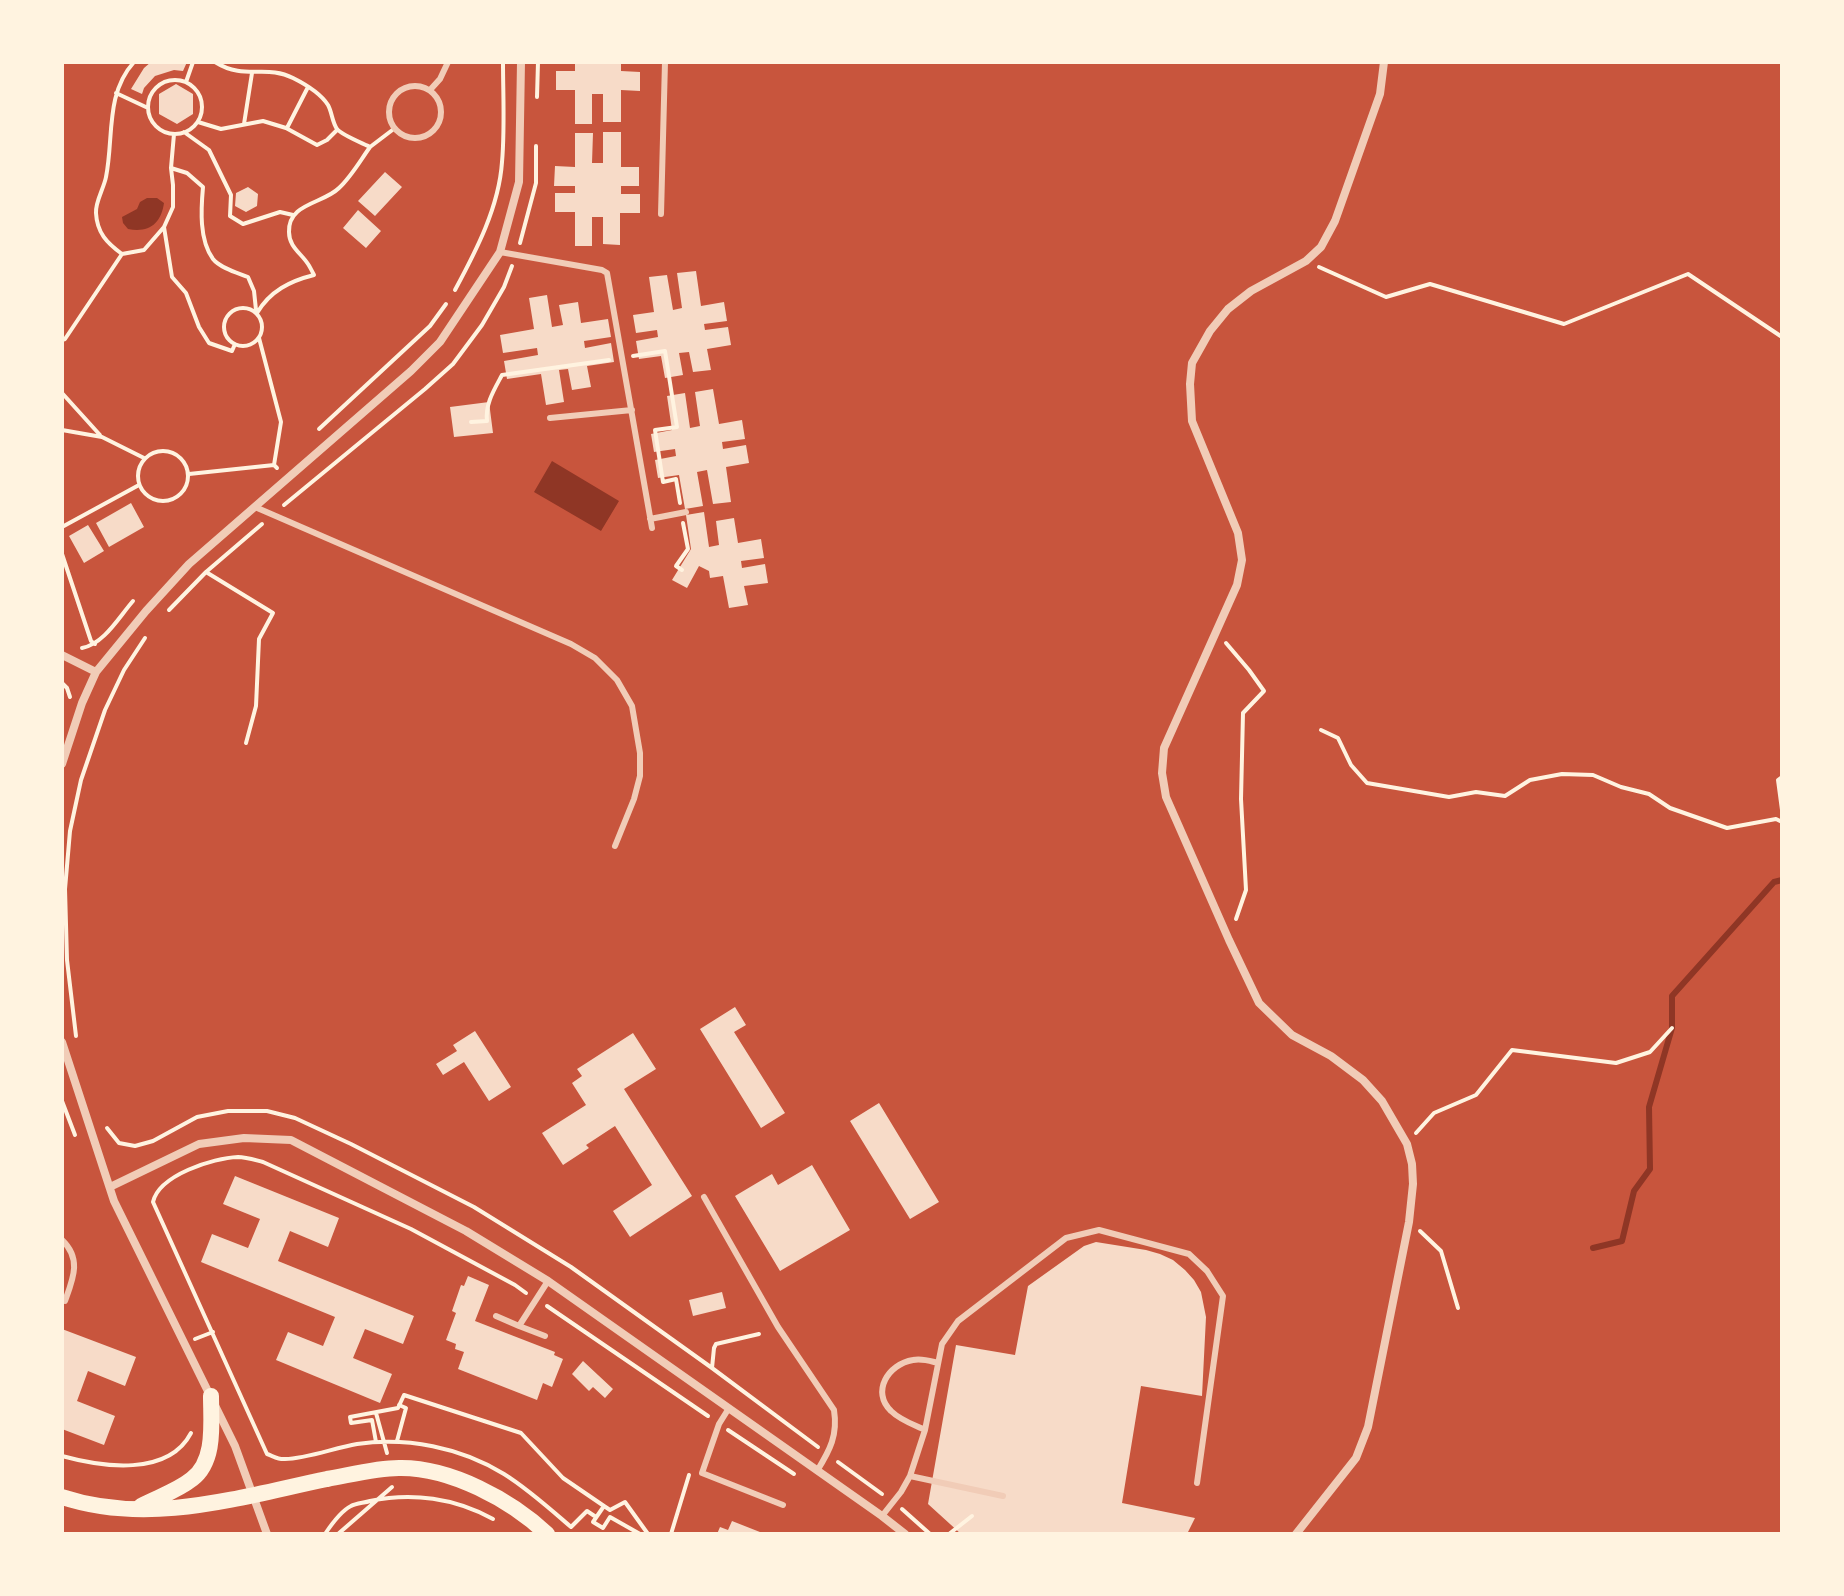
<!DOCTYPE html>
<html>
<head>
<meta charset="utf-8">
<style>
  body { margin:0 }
  #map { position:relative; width:1844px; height:1596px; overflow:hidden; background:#c8553d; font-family:"Source Serif 4",serif }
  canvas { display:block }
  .frame { position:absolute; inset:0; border:64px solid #fff3e0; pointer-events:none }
</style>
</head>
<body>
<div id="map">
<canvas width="1844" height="1596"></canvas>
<div class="frame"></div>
</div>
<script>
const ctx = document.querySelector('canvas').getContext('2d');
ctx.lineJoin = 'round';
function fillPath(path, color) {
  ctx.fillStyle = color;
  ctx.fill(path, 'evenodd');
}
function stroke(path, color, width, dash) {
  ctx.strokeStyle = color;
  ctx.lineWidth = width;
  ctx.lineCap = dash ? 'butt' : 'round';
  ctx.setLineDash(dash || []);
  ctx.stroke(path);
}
const water = new Path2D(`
  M147,198H157L164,203C161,224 149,233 128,229L123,223L122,217L137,209L140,202Z
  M552,461L619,501L601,531L534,492Z`);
const stream = new Path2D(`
  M1593,1248L1622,1241L1634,1191L1650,1169L1649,1107L1672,1028V996L1774,882L1782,880`);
const building = new Path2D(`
  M151,62H187L183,71L174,70L155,76L144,88L142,94L131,89L144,68Z
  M575,62H621V71L640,72V91L621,90V122H603V94H592V124H575V90H556V71H575Z
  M176,84L193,94V114L177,124L159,114V94Z
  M603,132H621V167H639V186H621V194H640V213H620V245L603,244V217H592V246H575V212H555V193H575V186H554L555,166L575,167V133H593L592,163H603Z
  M385,172L402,187L375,216L358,201Z
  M248,187L258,194L257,206L246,212L235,206L236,193Z
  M358,210L381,231L366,248L343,228Z
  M696,271L701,306L724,302L727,321L704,324L705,330L728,327L731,345L707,349L711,370L693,372L689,352L679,353L683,375L665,378L661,356L639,359L636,341L658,337L657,330L636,333L633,315L654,312L649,277L667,275L673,310L682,308L677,273Z
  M547,295L552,327L563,325L559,305L578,302L581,323L608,319L611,337L584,341L585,348L611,343L614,362L587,366L591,387L572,390L568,369L559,370L564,402L546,405L541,374L507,379L504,361L538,355L537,348L503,353L500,335L534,329L529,298Z
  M713,389L719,424L742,420L745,439L722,442L723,449L746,445L749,463L726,467L731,502L713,504L707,470L697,472L703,506L685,509L679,475L658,478L655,460L676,456L675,449L654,452L651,434L672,430L667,396L685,393L690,428L700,426L695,392Z
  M489,402L493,433L454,437L450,407Z
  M131,503L144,527L109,547L96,523Z
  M704,512L709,547L719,545L716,521L734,518L738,543L761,539L764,558L741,561L742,568L765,564L768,583L744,586L748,605L729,608L723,576L710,578L709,571L699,566L687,588L672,580L691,549L686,515Z
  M88,525L104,551L84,563L69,536Z
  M735,1007L746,1025L734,1032L785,1113L761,1128L700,1029Z
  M475,1031L511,1087L489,1101L464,1062L443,1075L436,1064L457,1051L453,1045Z
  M633,1033L656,1069L624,1089L692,1196L630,1237L613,1211L652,1185L615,1126L586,1145L589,1148L563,1165L542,1133L586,1105L572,1083L582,1076L577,1069Z
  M879,1103L939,1202L910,1219L850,1121Z
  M812,1165L850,1230L780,1271L735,1196L772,1174L778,1185Z
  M235,1176L339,1218L328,1247L290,1231L278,1261L414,1316L403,1344L365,1329L353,1358L392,1374L380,1403L276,1360L288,1332L323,1346L335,1317L201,1262L212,1234L248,1248L260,1219L223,1204Z
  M1096,1242L1146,1250L1160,1254L1173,1260L1185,1270L1194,1280L1201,1292L1206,1317L1202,1396L1141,1386L1122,1503L1195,1518L1187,1534H961L928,1504L956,1345L1015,1355L1028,1286L1084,1246Z
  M468,1276L489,1285L475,1321L555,1352L554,1355L563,1359L552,1387L543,1383L537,1400L458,1369L464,1352L455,1349L456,1344L446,1340L456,1313L452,1311L461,1285L464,1286Z
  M722,1292L726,1308L693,1316L689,1300Z
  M62,1329L136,1357L125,1386L88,1371L77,1401L115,1416L104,1445L62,1429Z
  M583,1361L613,1389L605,1398L593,1387L589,1391L572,1374Z
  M732,1521L765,1534H717L720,1527L728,1530Z`);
const path = new Path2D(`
  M134,62C105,94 114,138 106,177C104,188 95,202 96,213C97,233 107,243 122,254L144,250L164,227L173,207V185L171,168L174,134
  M215,62C245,81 266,64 293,78C305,84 321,94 328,105C332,112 332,122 337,129C342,135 362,143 370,147L395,128
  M148 107a27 27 0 1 1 54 0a27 27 0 1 1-54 0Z
  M186,82L193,62
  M116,93L148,108
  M537,97L538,62
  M198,122L221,129L263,121L286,128L317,145L327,140L337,130
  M244,124L252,73
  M287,128L308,87
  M184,132L209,150L231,195L230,216L243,224L280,212L293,215
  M171,168L187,173L203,187C201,209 199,240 213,259C220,268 238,273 248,277L254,291L256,310
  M164,227L172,277L186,293L199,327L209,343L232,351L235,344
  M520,243L536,183V146
  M1319,267L1386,297L1430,284L1564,324L1688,274L1782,337
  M455,290C476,251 499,207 502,162C505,129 503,95 503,62
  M224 327a19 19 0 1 1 38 0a19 19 0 1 1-38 0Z
  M257,313C270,291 290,281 314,275C312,271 310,267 308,264C301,253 289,247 289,232C288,203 323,204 339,188C351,177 360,161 370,147
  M259,338L281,422L274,465L277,468
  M62,340L65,339L122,254
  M633,356L665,351L677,427L655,430L663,482L676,479L680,503
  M62,393L100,435
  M471,422L487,421C485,404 494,390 502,375L609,360
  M319,429L430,326L446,304
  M62,430L102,437L144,458
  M138 476a25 25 0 1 1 50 0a25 25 0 1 1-50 0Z
  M189,474L274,465
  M284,505L425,389L453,364L482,325L504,287L512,266
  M62,527L139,485
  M62,554L91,641L95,644
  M682,570L676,566L688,549L683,523
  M206,572L273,613L259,639L256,706L246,743
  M169,610L206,572L262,524
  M1226,643L1249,670L1264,691L1243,713L1241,799L1246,890L1236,919
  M82,648C104,644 119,617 133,601
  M62,683L67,688L70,697
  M1321,730L1338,738L1351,765L1367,783L1449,797L1476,792L1505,796L1530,780L1562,774L1593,775L1621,787L1649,794L1670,808L1727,828L1776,819L1782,822
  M1782,777L1778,780L1782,810
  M76,1036L67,960L65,889L70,831L81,780L105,710L124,670L145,638
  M62,1101L75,1135
  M107,1128L119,1143L135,1146L153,1141L197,1117L228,1111H267L295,1118L351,1144L474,1207L571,1267L712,1368L818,1447
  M1416,1133L1434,1113L1476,1095L1512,1050L1616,1063L1650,1052L1672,1028
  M1420,1231L1441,1251L1458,1308
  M526,1293L515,1285L411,1229L263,1162C255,1160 246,1157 238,1157C213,1158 159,1175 153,1202L267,1454C273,1456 279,1460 285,1459C306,1459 334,1448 357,1444C407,1437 460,1447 504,1474C528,1489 549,1508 571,1527L587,1511L596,1517
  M547,1306L708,1416
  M195,1339L213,1332
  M712,1368L714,1348L716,1344L759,1334
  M376,1413L387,1453
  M728,1430L794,1474
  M397,1441L406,1408L399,1405
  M376,1442L372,1420L351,1423L350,1417L398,1408L404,1395L521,1433L563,1478L604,1506L610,1510L625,1502L648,1534
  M62,1456C102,1467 168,1477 191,1433
  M838,1462L882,1494
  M604,1506L593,1522L603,1528L610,1517L640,1534
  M902,1509L930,1534
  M325,1534C331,1525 341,1511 351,1506C356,1503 364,1503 370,1501C412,1492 455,1498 493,1519
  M338,1534L392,1487
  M671,1534L689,1475
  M949,1534L972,1516`);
const service = new Path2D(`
  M389 112a26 26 0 1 1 52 0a26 26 0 1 1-52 0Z
  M430,90L440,79L448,62
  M661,214L665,62
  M500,252L602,270L607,273L652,528
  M550,418L632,410
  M255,507L571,644L595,658L617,680L632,706L640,753V776L634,799L615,846
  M650,519L686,512
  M704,1197L778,1327L834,1410C838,1435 830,1450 817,1471
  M62,1240C82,1259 73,1279 65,1301
  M496,1316L519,1326L548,1281
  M519,1326L545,1336
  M729,1408L719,1424L702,1473L783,1505
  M925,1430C914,1425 900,1420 891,1411C871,1392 888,1364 913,1360C922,1358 930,1361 938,1363
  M910,1476L1003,1496
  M882,1516L901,1492L910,1476L925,1430L942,1344L958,1321L1066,1238L1099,1230L1189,1254L1207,1271L1223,1296L1197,1483`);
const minor = new Path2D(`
  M62,655L96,672
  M62,764L82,703L96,672L146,611L189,564L411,371L440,342L500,252L519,182L521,62
  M62,1042L114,1201L235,1446L267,1534
  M110,1187L199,1144L244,1138L291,1140L466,1231L548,1281L882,1516L905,1534
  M1296,1534L1356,1458L1368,1427L1409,1222L1413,1184L1412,1164L1407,1144L1382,1101L1363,1080L1331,1056L1292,1035L1259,1003L1229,940L1166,797L1162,773L1164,748L1237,585L1242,560L1238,533L1192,421L1190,384L1192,363L1210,331L1228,309L1251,291L1306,261L1321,247L1335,221L1380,94L1384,62`);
const secondary = new Path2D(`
  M62,1497C150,1526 240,1497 327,1479C350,1475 376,1468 399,1468C450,1467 511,1500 547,1534
  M141,1506C158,1497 177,1491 192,1479C216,1461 211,1423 211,1396`);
fillPath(water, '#8f3625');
stroke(stream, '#8f3625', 6);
fillPath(building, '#f7dbc8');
stroke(path, '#fff3e0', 4);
stroke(service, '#f1ccb7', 6);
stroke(minor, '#f1ccb7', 8);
stroke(secondary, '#fff3e0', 16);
</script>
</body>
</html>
